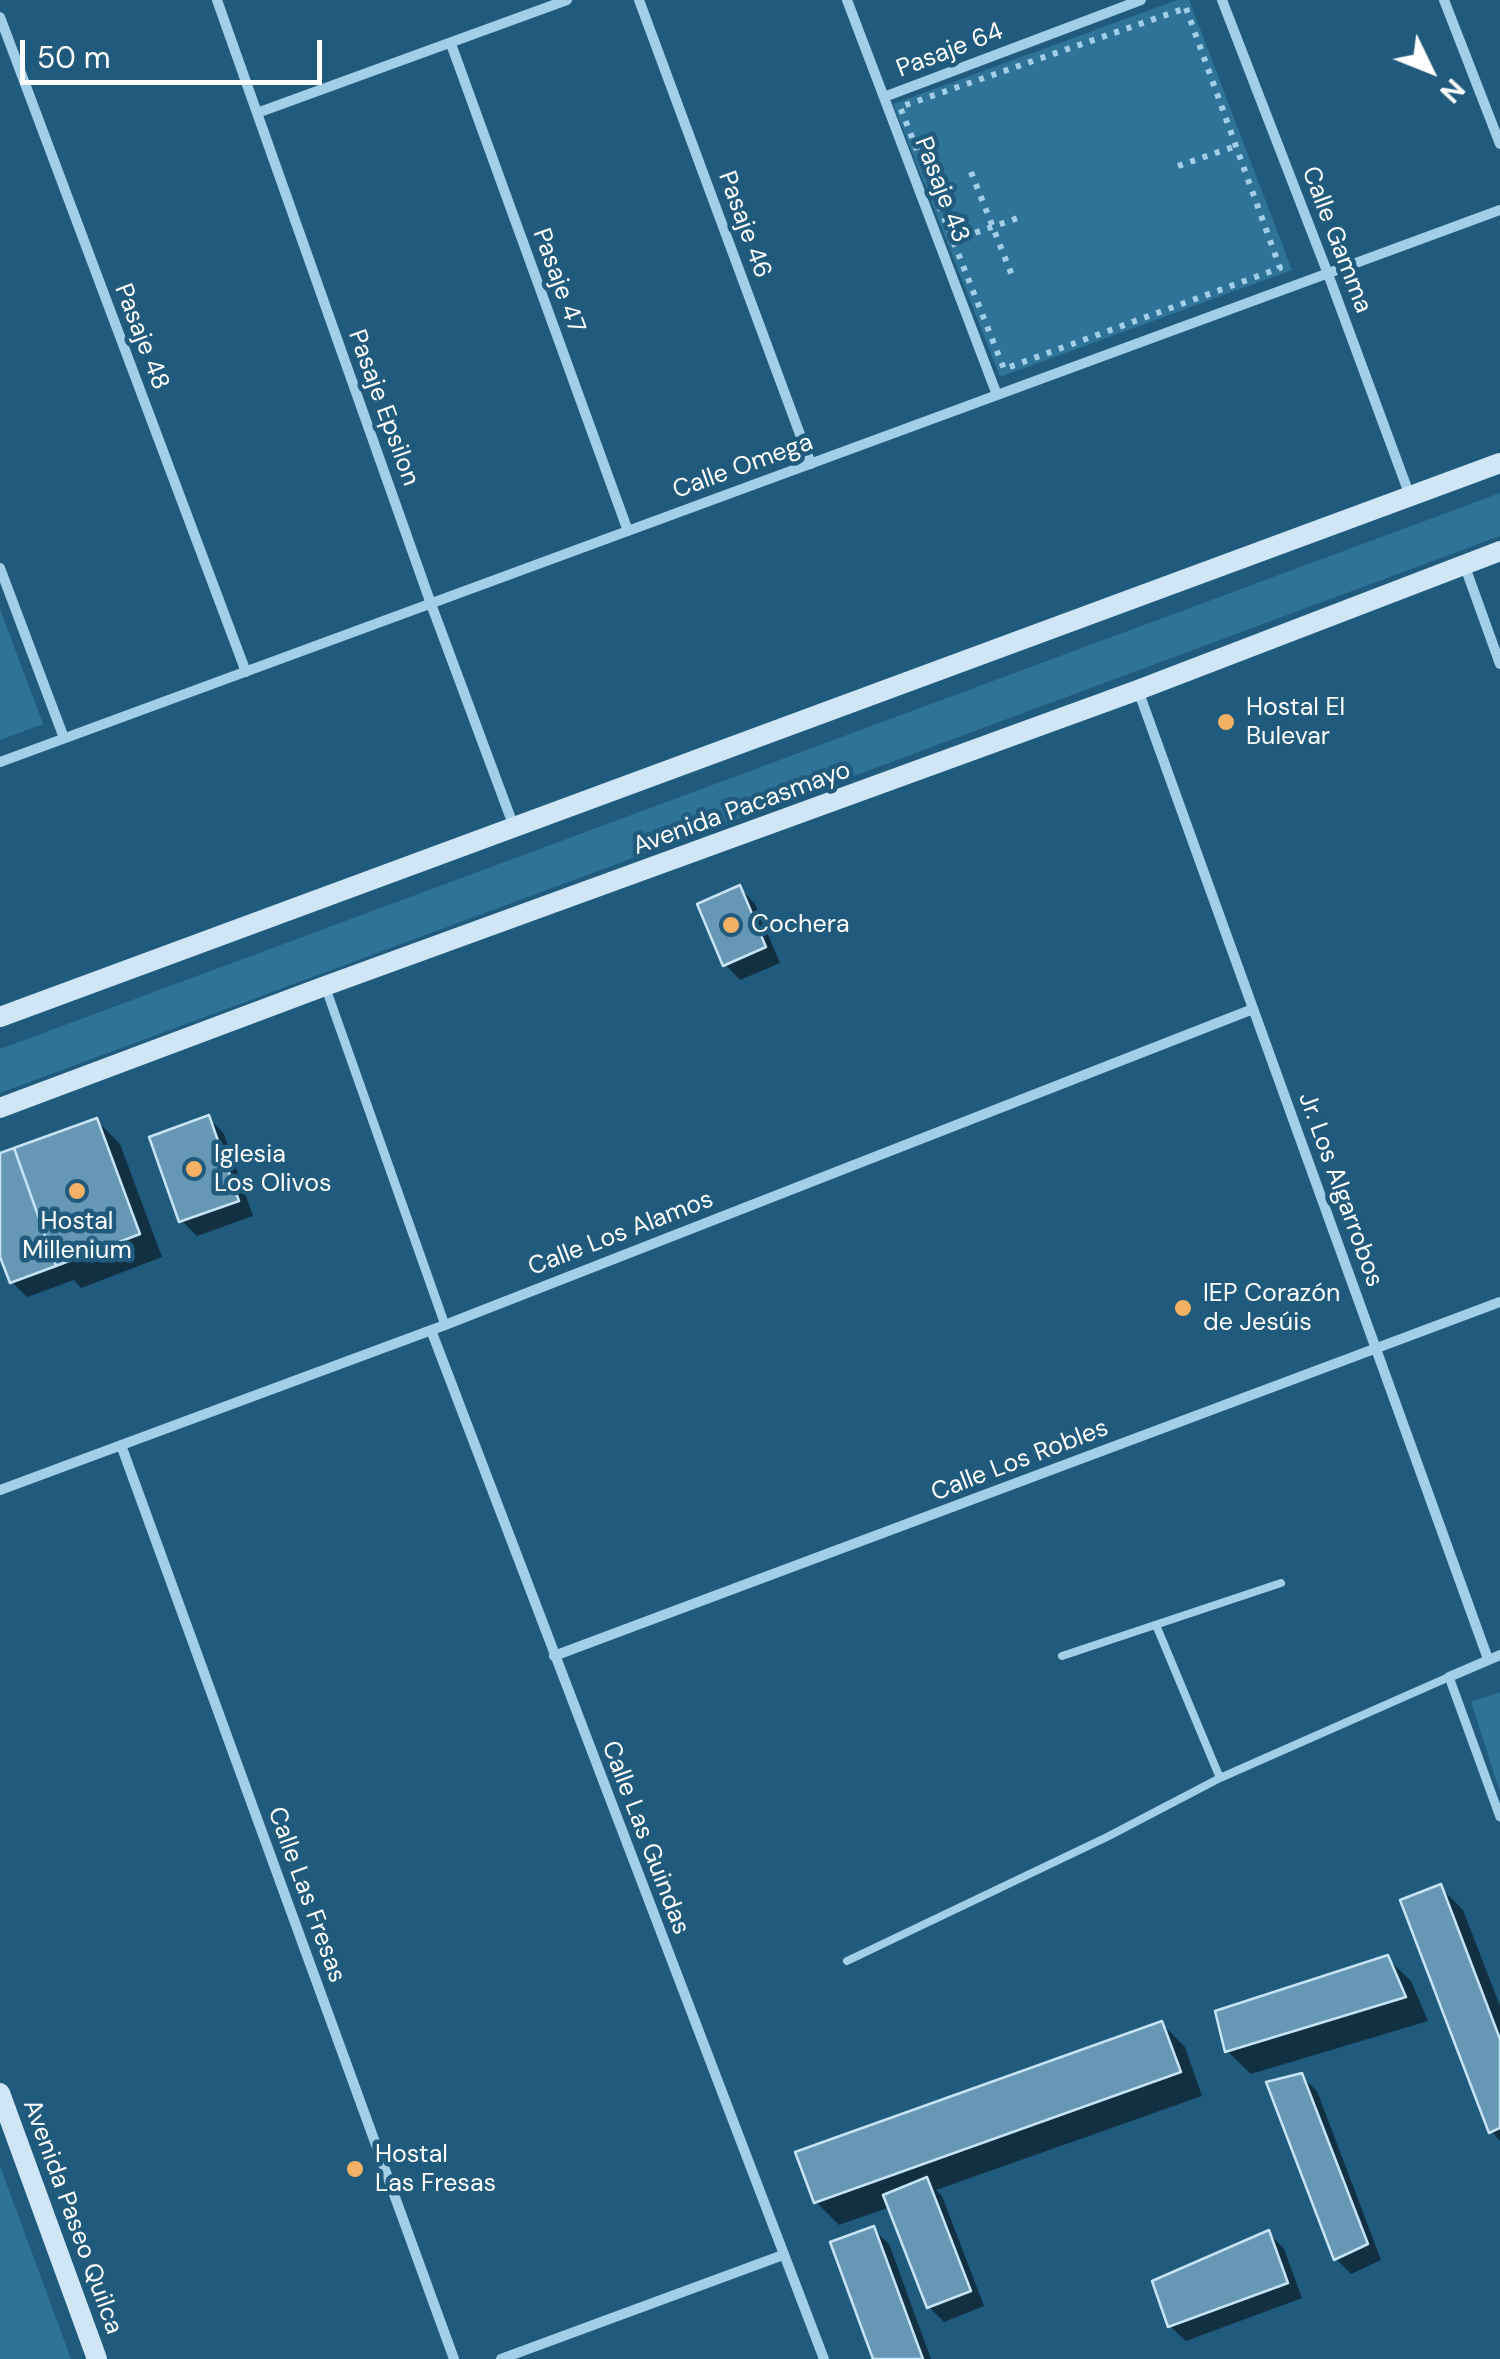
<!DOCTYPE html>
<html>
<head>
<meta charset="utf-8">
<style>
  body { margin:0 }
  #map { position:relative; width:1500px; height:2359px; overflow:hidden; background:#205a7d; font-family:"DM Sans",sans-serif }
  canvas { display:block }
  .north { position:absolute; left:1380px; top:20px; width:100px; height:100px; -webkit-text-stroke:8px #205a7d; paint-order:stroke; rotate:133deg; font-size:28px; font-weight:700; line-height:40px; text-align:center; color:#fff }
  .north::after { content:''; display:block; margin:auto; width:35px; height:45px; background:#fff; clip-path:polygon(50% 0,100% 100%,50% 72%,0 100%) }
  .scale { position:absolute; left:20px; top:40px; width:302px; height:45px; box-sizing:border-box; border:5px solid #fff; border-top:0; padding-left:12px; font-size:30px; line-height:35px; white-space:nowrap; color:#fff; -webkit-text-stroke:8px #205a7d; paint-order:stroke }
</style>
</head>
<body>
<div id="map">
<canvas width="1500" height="2359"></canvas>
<div class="north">N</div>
<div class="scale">50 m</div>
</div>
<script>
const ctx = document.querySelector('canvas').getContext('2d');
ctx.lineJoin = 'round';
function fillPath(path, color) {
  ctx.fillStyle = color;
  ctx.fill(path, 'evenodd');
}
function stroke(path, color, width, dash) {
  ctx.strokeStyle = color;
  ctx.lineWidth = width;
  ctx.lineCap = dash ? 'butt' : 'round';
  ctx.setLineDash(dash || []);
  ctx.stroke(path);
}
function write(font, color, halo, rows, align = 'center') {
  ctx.font = font + ' "DM Sans",sans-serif';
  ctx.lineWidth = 9;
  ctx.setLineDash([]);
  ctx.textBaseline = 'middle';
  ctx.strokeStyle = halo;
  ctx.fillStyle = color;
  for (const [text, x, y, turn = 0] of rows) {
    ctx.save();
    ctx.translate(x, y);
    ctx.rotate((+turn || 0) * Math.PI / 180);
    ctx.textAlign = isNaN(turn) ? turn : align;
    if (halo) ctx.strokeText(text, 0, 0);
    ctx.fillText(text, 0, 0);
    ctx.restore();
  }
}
const green = new Path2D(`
  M1177,0H1189L1292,270L1000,377L893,104Z
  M1500,493V536L0,1093V1049Z
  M0,609L43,724L0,740Z
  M1500,1692V1792L1471,1702Z
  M0,2166L71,2359H0Z`);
const shadow = new Path2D(`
  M740,888L755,904L780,963L740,980L725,964Z
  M209,1118L224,1134L253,1216L197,1236L181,1220Z
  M97,1121L120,1144L162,1257L81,1288L74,1280L27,1297L12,1282L0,1250V1156Z
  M1440,1887L1463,1910L1500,2006V2141L1491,2131Z
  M1387,1958L1411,1981L1428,2021L1251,2074L1227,2051Z
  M1161,2023L1185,2047L1202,2096L936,2190L942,2196L984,2306L944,2322L929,2307L890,2207L839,2225L816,2202Z
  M1301,2076L1317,2091L1381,2260L1351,2274L1336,2259Z
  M873,2229L889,2244L931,2359H876Z
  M1269,2233L1284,2249L1302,2298L1186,2341L1170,2326Z`);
const building = new Path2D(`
  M740,885L766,947L723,966L697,904Z
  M209,1115L239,1201L179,1222L149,1137Z
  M97,1118L140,1234L56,1266L14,1148Z
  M14,1148L56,1266L10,1283L0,1257V1153Z
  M1441,1884L1500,2039V2128L1489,2133L1400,1900Z
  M1388,1955L1406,1997L1225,2052L1215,2011Z
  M1162,2021L1181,2072L814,2203L795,2152Z
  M1302,2073L1368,2244L1334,2260L1266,2082Z
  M927,2177L971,2291L927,2308L883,2195Z
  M874,2226L923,2359H873L830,2242Z
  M1269,2230L1288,2283L1168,2327L1152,2281Z`);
const path = new Path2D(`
  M1186,8L1280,268L1004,369L900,107Z
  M1178,166L1236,146
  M971,172L1013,278
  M963,237L1018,218`);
const service = new Path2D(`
  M1156,1625L1220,1778
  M1062,1656L1281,1583
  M847,1961L1107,1837L1220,1778L1449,1677`);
const pedestrian = new Path2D(`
  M325,986L445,1325
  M1449,1677L1500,1817`);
const minor = new Path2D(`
  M217,0L431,604L514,827
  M639,0L811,464
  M847,0L997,395
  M1222,0L1328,274L1410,496
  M1444,0L1500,144
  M0,17L246,672
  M451,44L628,531
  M884,97L1141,0
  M257,113L567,0
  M1464,564L1500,664
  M0,568L64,738
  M1138,690L1488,1659
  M0,762L1500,210
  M431,1330L824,2359
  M121,1445L454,2359
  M0,1490L445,1325L1253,1009
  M554,1656L1500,1302
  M1449,1677L1500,1655
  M501,2359L783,2255`);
const secondary = new Path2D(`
  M0,1017L1500,463
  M0,1108L325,986L1138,690L1500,551
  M0,2093L97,2359`);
const markers = [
  [1226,722,10,"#f4b064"],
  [731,925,10,"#f4b064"],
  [194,1169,10,"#f4b064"],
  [77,1191,10,"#f4b064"],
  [1183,1308,10,"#f4b064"],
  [355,2169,10,"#f4b064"]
];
const streetNames = [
  ["Pasaje 64",950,51,-21],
  ["Pasaje 43",941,190,69],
  ["Pasaje 46",744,225,70],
  ["Calle Gamma",1336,240,69],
  ["Pasaje 47",558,281,70],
  ["Pasaje 48",141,337,69],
  ["Pasaje Epsilon",383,408,70],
  ["Calle Omega",743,467,-20],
  ["Avenida Pacasmayo",742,809,-20],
  ["Jr. Los Algarrobos",1340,1190,70],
  ["Calle Los Alamos",621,1234,-21],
  ["Calle Los Robles",1020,1461,-21],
  ["Calle Las Guindas",645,1838,69],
  ["Calle Las Fresas",306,1895,70],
  ["Avenida Paseo Quilca",72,2217,70]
];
const poiNames = [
  ["Hostal El",1246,708],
  ["Bulevar",1246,737],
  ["Cochera",751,925],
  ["Iglesia",214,1155],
  ["Los Olivos",214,1184],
  ["Hostal",77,1222,"center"],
  ["Millenium",77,1251,"center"],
  ["IEP Corazón",1203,1294],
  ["de Jesúis",1203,1323],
  ["Hostal",375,2155],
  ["Las Fresas",375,2184]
];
fillPath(green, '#307399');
fillPath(shadow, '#0007');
fillPath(building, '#6697b5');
stroke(building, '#c7e4f5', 2.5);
stroke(path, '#a3cee7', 6, [5, 8]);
stroke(service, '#a3cee7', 8);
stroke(pedestrian, '#a3cee7', 9);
stroke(minor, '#a3cee7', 10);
stroke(secondary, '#cee6f6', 20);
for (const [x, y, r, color] of markers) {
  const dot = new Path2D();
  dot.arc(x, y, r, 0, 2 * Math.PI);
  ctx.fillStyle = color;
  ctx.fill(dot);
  stroke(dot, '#205a7d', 4);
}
write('25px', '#fff', '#205a7d', streetNames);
write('25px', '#fff', '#205a7d', poiNames, 'left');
</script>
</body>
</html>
